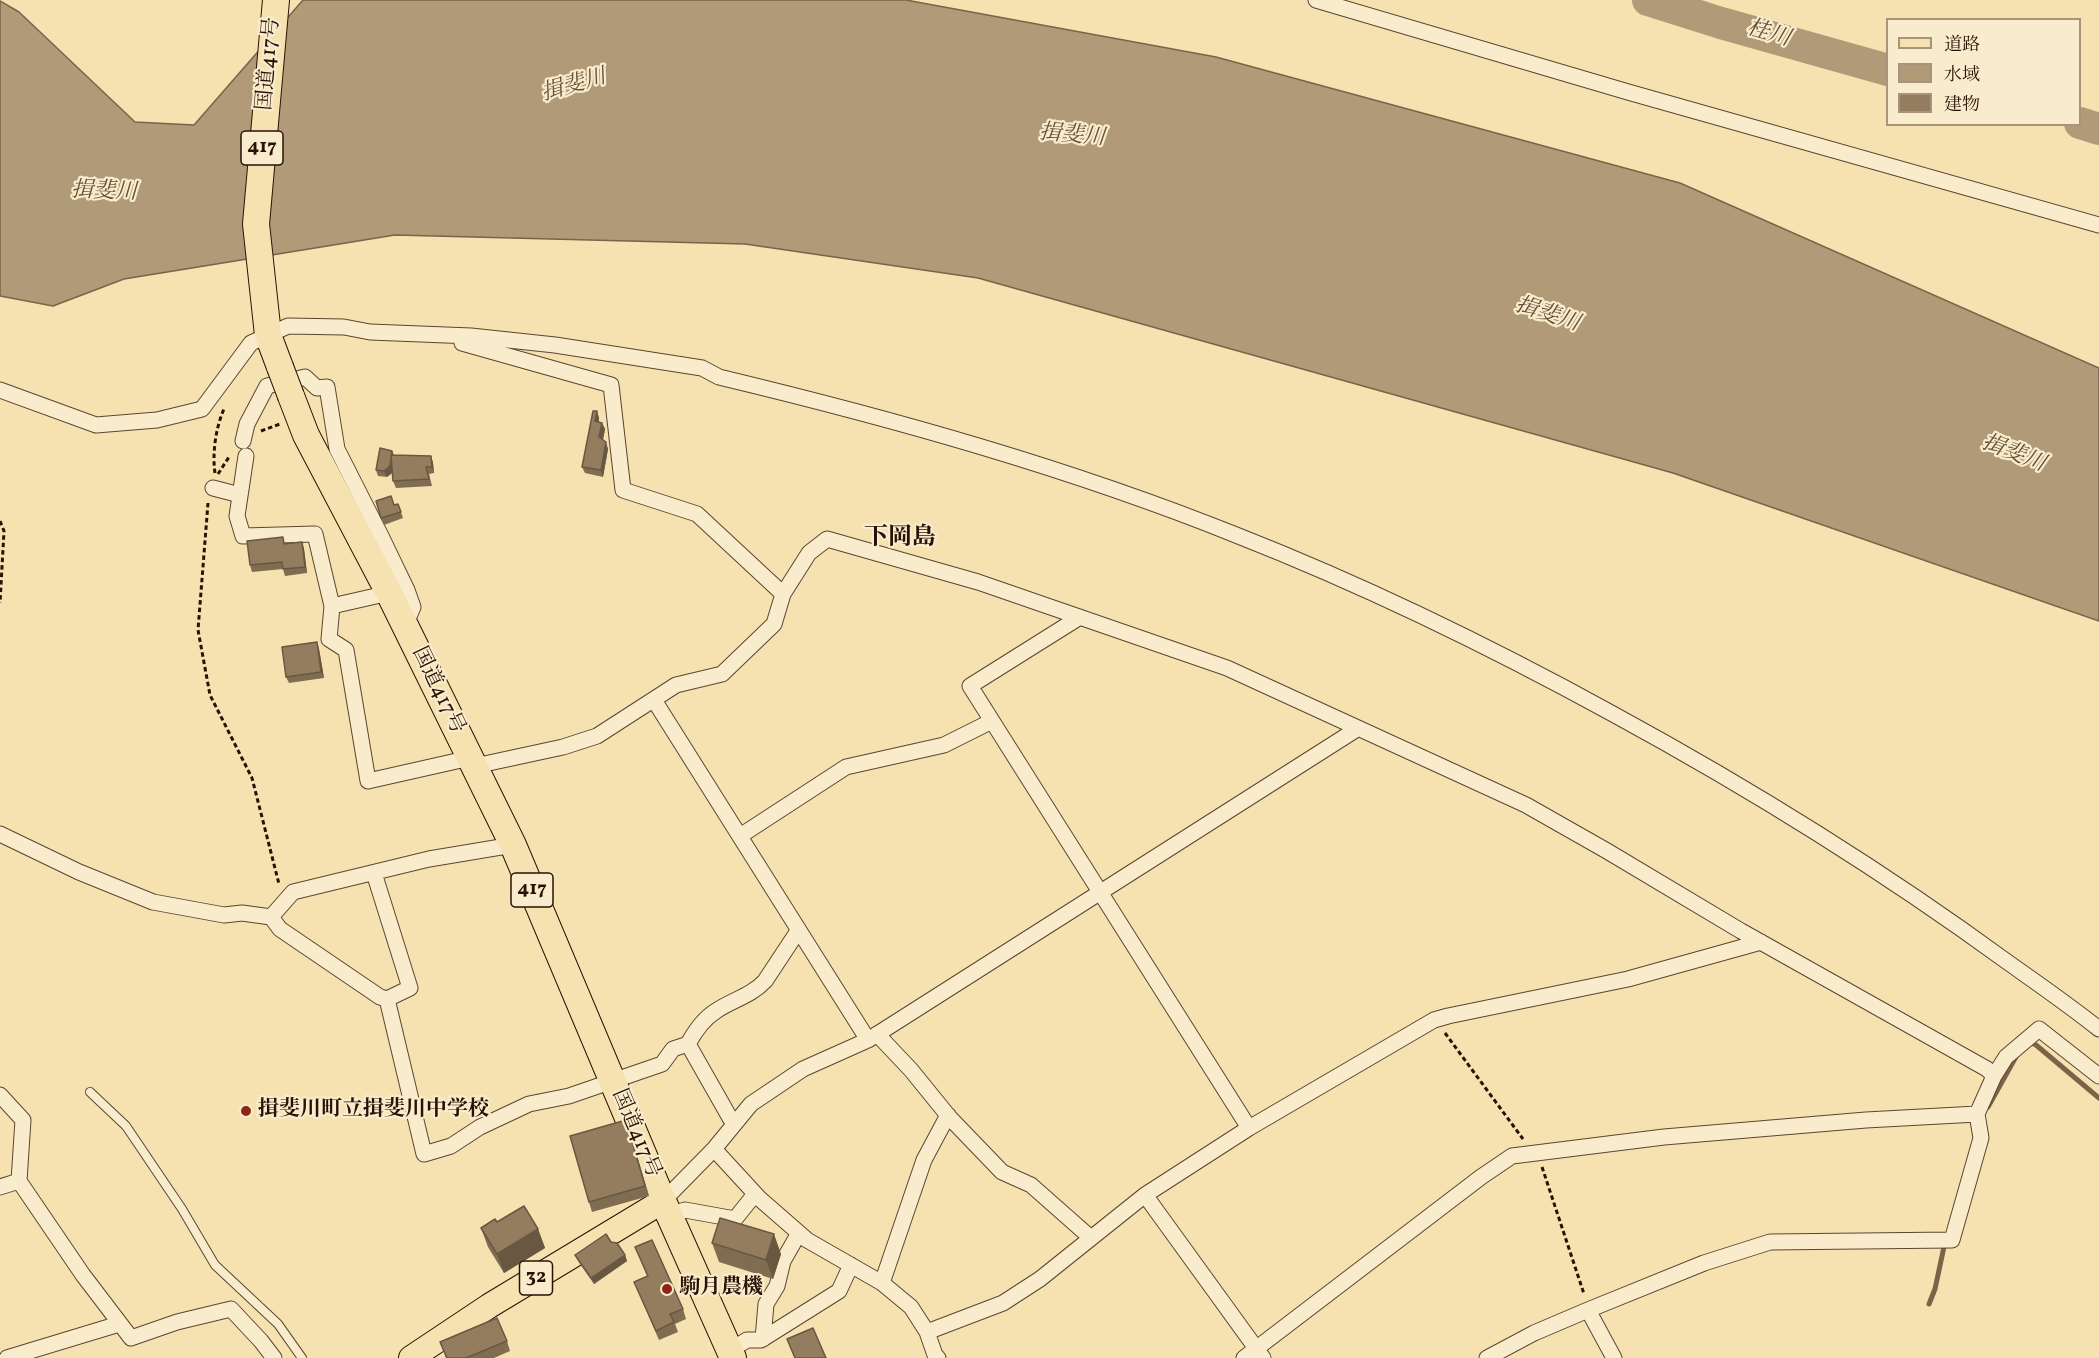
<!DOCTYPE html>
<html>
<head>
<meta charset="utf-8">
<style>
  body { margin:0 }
  #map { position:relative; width:2099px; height:1358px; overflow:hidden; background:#f6e1b1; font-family:Vollkorn,"Noto Serif JP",serif }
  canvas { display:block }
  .legend { position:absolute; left:1886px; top:18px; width:195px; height:108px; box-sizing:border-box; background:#f9eccc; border:2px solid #a6947c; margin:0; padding:8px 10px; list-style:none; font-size:18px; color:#291105 }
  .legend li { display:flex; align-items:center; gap:12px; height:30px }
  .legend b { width:30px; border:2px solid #a6947c }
</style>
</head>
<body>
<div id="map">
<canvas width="2099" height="1358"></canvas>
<ul class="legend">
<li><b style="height:8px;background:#f6e1b1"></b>道路</li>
<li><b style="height:16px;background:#b09a77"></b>水域</li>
<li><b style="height:16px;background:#947d5e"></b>建物</li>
</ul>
</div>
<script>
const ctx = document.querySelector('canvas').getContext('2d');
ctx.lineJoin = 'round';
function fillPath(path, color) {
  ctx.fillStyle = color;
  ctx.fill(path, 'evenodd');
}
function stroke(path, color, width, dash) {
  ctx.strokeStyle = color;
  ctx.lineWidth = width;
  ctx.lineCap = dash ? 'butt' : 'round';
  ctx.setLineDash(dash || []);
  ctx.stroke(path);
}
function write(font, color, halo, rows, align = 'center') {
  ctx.font = font + ' Vollkorn,"Noto Serif JP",serif';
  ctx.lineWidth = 4.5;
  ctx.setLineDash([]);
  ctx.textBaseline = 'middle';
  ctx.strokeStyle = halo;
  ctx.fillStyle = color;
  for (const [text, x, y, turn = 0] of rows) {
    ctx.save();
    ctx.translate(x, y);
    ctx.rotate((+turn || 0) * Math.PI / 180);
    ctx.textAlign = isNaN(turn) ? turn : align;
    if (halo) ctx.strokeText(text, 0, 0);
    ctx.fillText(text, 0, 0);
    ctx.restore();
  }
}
const water = new Path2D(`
  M303,0H906L1216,57L1680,183L2099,368V621L1673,473L978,278L745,244L395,235L124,279L53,306L0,296V1L19,12L135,122L194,125Z`);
const stream = new Path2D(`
  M2027,1041L2036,1045L2099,1098
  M1988,1107L2017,1055
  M1929,1304L1935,1289L1945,1242`);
const river = new Path2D(`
  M1648,0L1721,23L1888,70
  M2080,123L2099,129`);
const path = new Path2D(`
  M261,431L280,424
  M215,473C212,453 216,427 224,409
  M218,474L229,457
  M208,503L198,630L210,695L252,778L279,884
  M0,521L4,531L0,603
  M1445,1033L1523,1139
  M1542,1167L1584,1294`);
const service = new Path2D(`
  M90,1092L126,1126L182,1209L215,1265L278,1324L302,1358`);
const minor = new Path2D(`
  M1316,0L1628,92L2099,225
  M462,343L611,385L623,490L697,514L783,594
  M0,390L96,425L157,420L202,409L251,343L288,326L344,327L370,332L471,336L555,345L702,368L719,377C894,419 1069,468 1236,535C1366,586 1491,647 1613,714C1749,788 1880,869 2006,961C2037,983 2069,1005 2099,1029
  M243,441L247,424L267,386L305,377L317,388L327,387L337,449L381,536L407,590L413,607L405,626
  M246,456L237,516L243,536L315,534L332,606
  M213,488L240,495
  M389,593L332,606L329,639L346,650L368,781L470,758
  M1080,617L970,686L1249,1128
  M654,700L868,1040
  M475,766L563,747L597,736L676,685L722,674L774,624L783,594L809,553L827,539L978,582L1227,668L1526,805L1607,851L1741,931L1987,1069L1994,1076
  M0,834L79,872L153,902L224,915L242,913L271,917L293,892L429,859L513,845
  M740,836L846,767L944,745L992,721
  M374,873L410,988L387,999
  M271,917L280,929L380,997L387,999L424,1154L451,1146L480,1127L529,1104L569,1096L662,1064L673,1049L688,1044L730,1118L735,1123
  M877,1034L911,1070L950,1118L1002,1172L1031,1185L1091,1238
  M688,1044C695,1031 703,1019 716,1011C732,1000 751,996 765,981L798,931
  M0,1095L23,1120L19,1181L83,1275L131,1338L177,1322L231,1309L261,1341L274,1358
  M714,1149L760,1199L807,1240L882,1283L911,1307L927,1332L935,1355L938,1358
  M0,1187L19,1181
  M1145,1195L1263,1358
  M663,1201L714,1149L751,1104L803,1069L868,1040L1357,729
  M669,1215L685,1210L735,1219L755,1194
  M882,1283L924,1160L948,1115
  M1588,1310L1614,1358
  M927,1332L1003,1303L1040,1279L1145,1195L1249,1128L1434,1020L1448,1016L1628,979L1761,942
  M763,1339L766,1304L777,1286L783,1261L799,1233
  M729,1351L747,1340H761L839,1291L851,1265
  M7,1358L119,1324
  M1244,1358L1481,1177L1512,1156L1664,1137L1866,1120L1977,1114L1994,1076L2006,1057L2039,1029L2099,1076
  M1487,1358L1534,1333L1588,1310L1704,1263L1770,1242L1952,1240L1981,1138L1977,1114`);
const primary = new Path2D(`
  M411,1358L489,1306L663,1201`);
const trunk = new Path2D(`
  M276,0L256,224L268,335L280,367
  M291,396L306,435L389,593L513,845L663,1201L733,1358`);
const trunkBridge = new Path2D(`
  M280,367L291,396`);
const wall = new Path2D(`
  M597,411L599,418V422L602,423L605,429L603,440L608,449L603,477L585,473L582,467Z
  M392,451L394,455L431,456L433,463L434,473L429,474L432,486L396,488L393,481L392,470V473L387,477L378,476L376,470Z
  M376,501L394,505L398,504L403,518L384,525Z
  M302,542L304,549L307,573L285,576L283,569L252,572L250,565L285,544Z
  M319,649L324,678L289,683L286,677Z
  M626,1120L649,1196L592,1212L589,1202Z
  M497,1222L538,1229L545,1248L504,1273L488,1247L481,1228Z
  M611,1242L625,1255L627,1261L594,1284L578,1261L575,1255Z
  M712,1243L781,1254L773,1279L719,1262Z
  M635,1247L683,1309L686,1319L675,1324L678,1332L659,1340L634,1282L647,1276Z
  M507,1341L510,1351L494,1358H446L440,1342Z`);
const shadedWall = new Path2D(`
  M597,411L599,418L598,428L595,421Z
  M602,423L605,429L602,444L599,437Z
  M606,442L608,449L603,477L601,470Z
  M392,451L395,458L392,473L387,477L384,471Z
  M431,456L433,463L434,473L432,467Z
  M302,542L304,549L307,573L305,567Z
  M317,642L319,649L324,678L321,672Z
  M626,1120L629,1130L649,1196L645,1186Z
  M538,1229L545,1248L504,1273L497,1254Z
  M774,1234L781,1254L773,1279L766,1260Z
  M625,1255L627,1261L594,1284L591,1278Z`);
const building = new Path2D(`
  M593,411H597L595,421L602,423L599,437L606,442L601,470L582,467Z
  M380,448L392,451L390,466L384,471L376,470Z
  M391,455L431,456L432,467H426L429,479L393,481Z
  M391,496L394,505L398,504L401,512L381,518L376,501Z
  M283,537L284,544L302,542L305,567L283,569L282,562L250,565L247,541Z
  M317,642L321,672L286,677L282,647Z
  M626,1120L645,1186L589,1202L570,1136Z
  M524,1206L538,1229L497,1254L481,1228L495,1219L497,1222Z
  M720,1218L774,1234L766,1260L712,1243Z
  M606,1234L611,1242L617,1243L625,1255L591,1278L575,1255Z
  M652,1240L683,1309L670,1314L674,1322L656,1331L634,1282L648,1276L635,1247Z
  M497,1318L507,1341L466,1358H447L440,1342Z
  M813,1328L826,1358H795L787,1339Z`);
const markers = [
  [246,1111,6,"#8f2418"],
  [667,1289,6,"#8f2418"]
];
const shields = [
  [262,148,42],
  [532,890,42],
  [536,1278,33]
];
const shieldNames = [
  ["417",262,148],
  ["417",532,890],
  ["32",536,1278]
];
const streetNames = [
  ["国道417号",270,64,-85],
  ["国道417号",437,691,64],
  ["国道417号",635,1134,67]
];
const poiNames = [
  ["揖斐川町立揖斐川中学校",258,1111],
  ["駒月農機",679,1289]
];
const waterNames = [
  ["桂川",1768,35,16],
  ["揖斐川",574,87,-16],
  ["揖斐川",1072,137,5],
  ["揖斐川",104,193,2],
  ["揖斐川",1547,316,18],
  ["揖斐川",2013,455,21]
];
const quarterNames = [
  ["下岡島",900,540]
];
fillPath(water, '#b09a77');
stroke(water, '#7a6349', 1.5);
stroke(stream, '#7a6349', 5);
stroke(river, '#b09a77', 32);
stroke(service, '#5c4530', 10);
stroke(minor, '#5c4530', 17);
stroke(primary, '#291105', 26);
stroke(trunk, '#291105', 28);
stroke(path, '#291105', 3, [4.5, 3]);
stroke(service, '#f9eccc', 8);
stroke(minor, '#f9eccc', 15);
stroke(primary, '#f6e1b1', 24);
stroke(trunk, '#f6e1b1', 26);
stroke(trunkBridge, '#291105', 28, []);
stroke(trunkBridge, '#f6e1b1', 26);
fillPath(wall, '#7f6c51');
fillPath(shadedWall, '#685842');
fillPath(building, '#947d5e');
stroke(building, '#685842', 1.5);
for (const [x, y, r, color] of markers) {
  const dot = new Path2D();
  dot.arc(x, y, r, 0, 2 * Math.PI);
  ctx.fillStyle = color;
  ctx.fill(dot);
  stroke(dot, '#f9eccc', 2);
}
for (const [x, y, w] of shields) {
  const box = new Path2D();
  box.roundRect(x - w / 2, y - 17, w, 34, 4.5);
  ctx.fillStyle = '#f9eccc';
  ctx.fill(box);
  stroke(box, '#291105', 1.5);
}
write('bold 20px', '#291105', null, shieldNames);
write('21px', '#291105', '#f9eccc', streetNames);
write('bold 21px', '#291105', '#f9eccc', poiNames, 'left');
write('italic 22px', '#664f38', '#f9eccc', waterNames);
write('bold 24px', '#291105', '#f9eccc', quarterNames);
</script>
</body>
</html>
